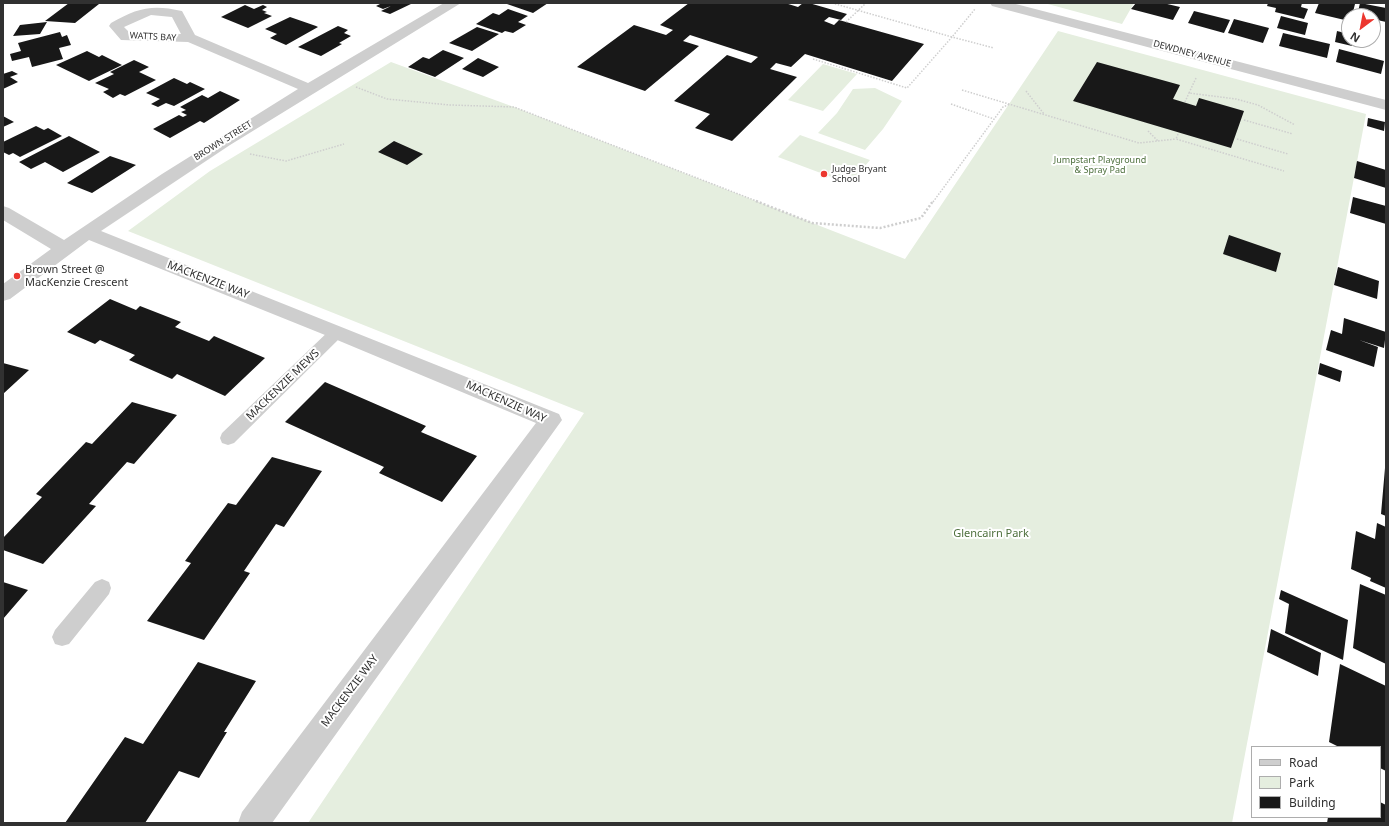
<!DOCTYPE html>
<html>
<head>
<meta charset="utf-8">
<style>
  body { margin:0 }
  #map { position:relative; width:1389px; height:826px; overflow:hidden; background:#fff; font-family:"Noto Sans",sans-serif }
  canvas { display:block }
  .frame { position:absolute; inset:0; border:4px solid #313131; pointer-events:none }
  .legend { position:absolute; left:1251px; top:746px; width:130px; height:72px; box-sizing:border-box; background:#fff; border:1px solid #adadad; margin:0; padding:5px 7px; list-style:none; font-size:12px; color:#313131 }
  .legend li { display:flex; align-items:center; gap:8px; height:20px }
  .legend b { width:20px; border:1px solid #adadad }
  .north { position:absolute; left:1341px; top:8px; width:40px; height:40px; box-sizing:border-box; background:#fff; border:1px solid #adadad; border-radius:50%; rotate:212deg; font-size:11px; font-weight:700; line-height:16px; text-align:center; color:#313131 }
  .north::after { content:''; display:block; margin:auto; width:14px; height:18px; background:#ec372f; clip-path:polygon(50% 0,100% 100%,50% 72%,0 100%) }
</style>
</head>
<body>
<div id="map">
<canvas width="1389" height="826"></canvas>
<div class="frame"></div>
<ul class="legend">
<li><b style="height:5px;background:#cecece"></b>Road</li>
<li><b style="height:11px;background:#e5eedf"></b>Park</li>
<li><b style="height:11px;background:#181818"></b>Building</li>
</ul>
<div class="north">N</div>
</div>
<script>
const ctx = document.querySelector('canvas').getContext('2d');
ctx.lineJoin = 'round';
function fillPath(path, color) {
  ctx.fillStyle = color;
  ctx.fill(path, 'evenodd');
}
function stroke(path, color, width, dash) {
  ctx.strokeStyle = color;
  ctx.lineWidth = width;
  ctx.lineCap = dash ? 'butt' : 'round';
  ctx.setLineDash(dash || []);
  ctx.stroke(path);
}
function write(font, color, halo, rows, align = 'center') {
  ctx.font = font + ' "Noto Sans",sans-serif';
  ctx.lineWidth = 4;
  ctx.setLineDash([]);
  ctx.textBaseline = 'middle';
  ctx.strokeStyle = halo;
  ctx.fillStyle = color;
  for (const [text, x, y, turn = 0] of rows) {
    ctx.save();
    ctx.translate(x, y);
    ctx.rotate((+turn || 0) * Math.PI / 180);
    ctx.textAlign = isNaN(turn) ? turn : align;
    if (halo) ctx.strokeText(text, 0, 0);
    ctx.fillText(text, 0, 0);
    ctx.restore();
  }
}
const green = new Path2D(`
  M1044,3H1134L1122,24Z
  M1058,31L1366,114L1232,823H308L584,413L128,231L210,171L391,62L514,107L905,259Z
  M823,64L857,74L823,111L788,100Z
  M875,88L902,101L883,129L865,150L818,133L837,113L853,89Z
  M800,135L870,160L850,184L778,157Z`);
const building = new Path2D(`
  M69,3H82L99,4L75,23L45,21Z
  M382,3H413L390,14L381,11L391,6L383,9L376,6Z
  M510,3H548L533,13L507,4Z
  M689,3H785L798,7L803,3H809L847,14L841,20L829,17L824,21L834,25L839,20L924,44L892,81L805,54L791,67L776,63L770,69L797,77L732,141L695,128L710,114L674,101L727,55L751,63L758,57L690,35L683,41L699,46L645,91L577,67L634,25L666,35L673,30L660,25Z
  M1136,3H1163L1180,7L1173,20L1131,9Z
  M1268,3H1302L1301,7L1308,9L1304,19L1275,12L1276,8L1267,6Z
  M1319,3H1353L1355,4L1352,16H1349V21L1315,13Z
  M1360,3L1386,8V22L1373,19V16H1357Z
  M245,5L254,9L263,5L267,7L262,10L267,12L264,13L272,16L248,28L221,17Z
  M508,9L528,16L518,22L526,25L513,33L505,31L502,33L476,24L493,13L499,15Z
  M1194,11L1230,20L1224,33L1188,23Z
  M1281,16L1308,23L1305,35L1277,28Z
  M290,17L316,26L318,27L286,45L270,38L277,34L265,29Z
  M1234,19L1269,28L1263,43L1228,33Z
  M47,22L40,34L13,36L20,25Z
  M338,26L348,30L344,33L351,36L339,43L342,44L321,56L298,47Z
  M477,27L499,34L472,51L449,43Z
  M1337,31L1349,34V40H1353L1352,46L1335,42Z
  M60,32L62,37L67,35L71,45L59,48L63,59L32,67L29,57L12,61L10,54L21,51L18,43Z
  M1283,33L1330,44L1327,58L1279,46Z
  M1339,49L1384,61L1381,74L1336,62Z
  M443,50L464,58L435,77L408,67L423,57L429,59Z
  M87,51L99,57L102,55L122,65L89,81L56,65Z
  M478,58L499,67L483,77L462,69Z
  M134,60L149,67L139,72L156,80L125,96L120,94L113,98L103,92L109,89L95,83L114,74L110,72Z
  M1097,62L1180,85L1173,99L1196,106L1199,98L1244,111L1231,148L1073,101Z
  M12,71L18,74L10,77L18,82L3,89V74Z
  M174,78L187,84L190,82L205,89L174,106L166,103L158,107L151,104L160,99L146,93Z
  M220,91L240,100L204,123L200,121L170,138L153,129L179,115L183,117L187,115L181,112L186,110L180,107L202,95L208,98Z
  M3,116L14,122L3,127Z
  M1368,118L1385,122L1384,131L1367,126Z
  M36,126L44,130L48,128L62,136L20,157L13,153L9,155L3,152V142Z
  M69,136L100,152L63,172L45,162L31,169L19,162Z
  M394,141L423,154L407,165L378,152Z
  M110,156L136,165L92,193L67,183Z
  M1357,161L1386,170V188L1354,178Z
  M1353,197L1386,206V224L1350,213Z
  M1229,235L1281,253L1276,272L1223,254Z
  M1338,267L1379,281L1377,299L1334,285Z
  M110,299L136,310L140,306L181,322L175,327L209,341L214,336L265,358L225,396L177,374L172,379L129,360L135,355L100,340L95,344L67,332Z
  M1344,318L1386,332L1384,348L1359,340L1378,347L1374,367L1326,350L1331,330L1342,334Z
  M3,363L29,370L3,394Z
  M1320,363L1342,371L1340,382L1318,374Z
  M325,382L426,426L421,432L477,456L442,502L379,473L384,467L285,422Z
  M132,402L177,415L134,464L127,462L89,504L96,506L43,564L3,550V538L42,497L36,494L86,442L92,444Z
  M272,457L322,471L284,527L276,524L244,571L250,573L204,640L147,621L191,563L185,561L228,503L236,505Z
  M1385,468H1386V516L1381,514Z
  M1377,523L1386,527V588L1370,581L1371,578L1351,569L1356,531L1375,539Z
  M3,582L28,590L3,619Z
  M1360,584L1386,595V664L1353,648Z
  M1281,590L1348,620L1343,660L1285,633L1289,604L1279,599Z
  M1271,629L1321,653L1318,676L1267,652Z
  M198,662L256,681L224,732H227L199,778L179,771L145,823H65L125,737L143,744Z
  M1340,664L1386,686V771L1380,768V747H1339L1329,742Z
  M1380,802L1386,805V823H1327L1328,817H1380Z`);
const pathFar1 = new Path2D(`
  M832,3L952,37L975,9
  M846,22L866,3
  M813,59L907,88L952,37L994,48
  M1196,78L1189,93L1236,99L1258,105L1295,125
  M356,87L387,99L450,105L514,107L759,202
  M962,90L1139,143L1176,139
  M1026,91L1044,114
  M1185,102L1189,93
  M951,104L994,119
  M1244,120L1293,134
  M1148,131L1158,141
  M1178,134L1176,139L1284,171
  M1237,139L1288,154
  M250,154L286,161L344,144
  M933,202L1003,107L1010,104`);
const path = new Path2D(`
  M756,201L812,223L880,228L921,218L933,201`);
const service = new Path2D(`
  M337,327L342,328L344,332L342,336L234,443L228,445L222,443L220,438L222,433L332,328Z
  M102,579L109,582L111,588L109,594L69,644L62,646L55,644L52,637L55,630L95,582Z`);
const minor = new Path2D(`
  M444,3H461L230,145L101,231L559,414L562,420L272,823H238L242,812L536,423L330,337L89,240L10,299L3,301V284L51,249L3,220V206L9,208L64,240L162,174L298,89L188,42L121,40L109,26L111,23C137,8 152,4 182,11L195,35L308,83ZM151,15L172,17L181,34L130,33L124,27Z`);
const tertiary = new Path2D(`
  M990,3H1012L1386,100V110L992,6Z`);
const markers = [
  [824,174,4,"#ec372f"],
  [17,276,4,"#ec372f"]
];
const farStreetnames = [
  ["WATTS BAY",153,37,3],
  ["DEWDNEY AVENUE",1192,54,15],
  ["BROWN STREET",223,141,-32]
];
const farParknames = [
  ["Jumpstart Playground",1100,160],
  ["& Spray Pad",1100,170]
];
const farPoinames = [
  ["Judge Bryant",832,169],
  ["School",832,179]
];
const poiNames = [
  ["Brown Street @",25,270],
  ["MacKenzie Crescent",25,283]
];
const streetNames = [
  ["MACKENZIE WAY",208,280,21],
  ["MACKENZIE MEWS",283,385,-44],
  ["MACKENZIE WAY",506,402,24],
  ["MACKENZIE WAY",350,691,-53]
];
const parkNames = [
  ["Glencairn Park",991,534]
];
fillPath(green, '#e5eedf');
fillPath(building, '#181818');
stroke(pathFar1, '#cecece', 1.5, [1.5, 1.5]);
stroke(path, '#cecece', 2.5, [2, 2]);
fillPath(service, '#cecece');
fillPath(minor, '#cecece');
fillPath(tertiary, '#cecece');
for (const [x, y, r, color] of markers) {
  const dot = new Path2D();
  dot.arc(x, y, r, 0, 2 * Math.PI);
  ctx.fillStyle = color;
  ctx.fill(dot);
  stroke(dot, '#fff', 1.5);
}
write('9px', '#313131', '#fff', farStreetnames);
write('9px', '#4d6f3c', '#fff', farParknames);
write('9px', '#313131', '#fff', farPoinames, 'left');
write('11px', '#313131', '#fff', poiNames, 'left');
write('11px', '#313131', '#fff', streetNames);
write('11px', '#4d6f3c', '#fff', parkNames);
</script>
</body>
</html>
